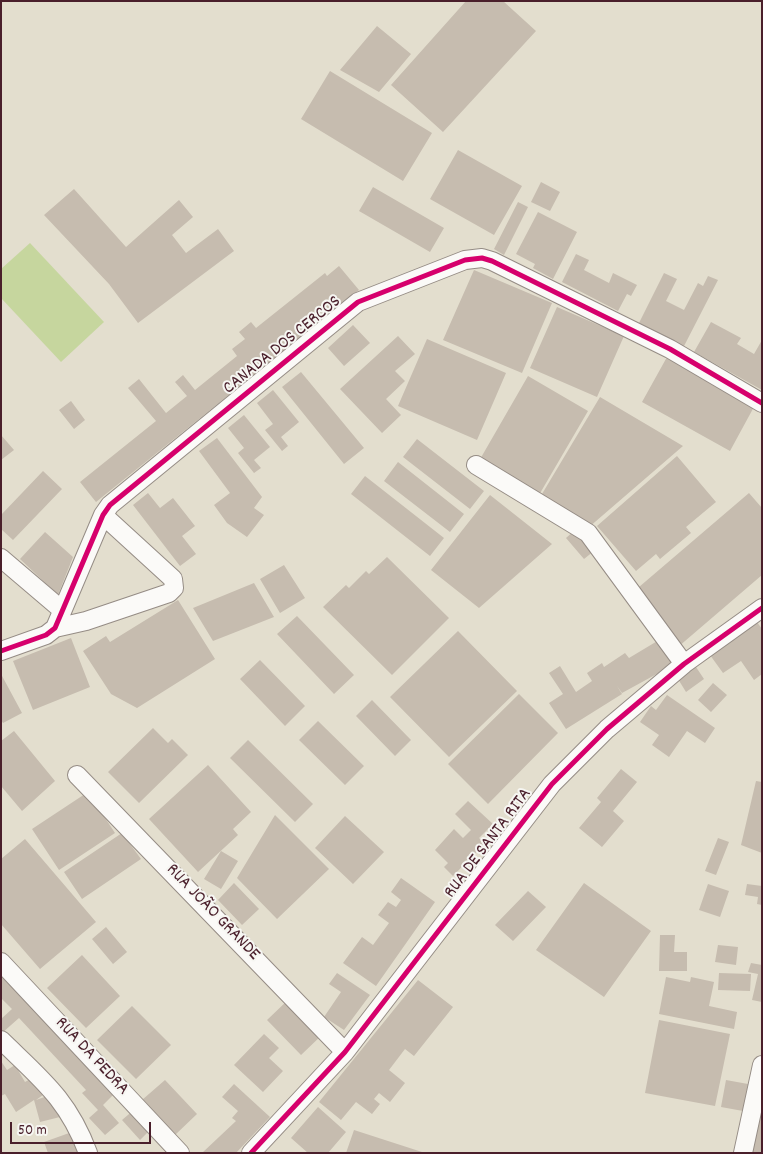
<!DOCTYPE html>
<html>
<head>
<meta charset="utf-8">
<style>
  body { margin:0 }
  #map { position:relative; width:763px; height:1154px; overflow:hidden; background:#e3dece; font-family:Dekko,sans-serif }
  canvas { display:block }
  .frame { position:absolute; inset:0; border:2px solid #4a1f2b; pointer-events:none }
  .scale { position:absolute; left:10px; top:1122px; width:141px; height:22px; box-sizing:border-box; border:2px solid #4a1f2b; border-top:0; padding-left:6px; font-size:15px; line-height:18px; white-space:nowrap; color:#4a1f2b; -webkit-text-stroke:4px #f6f6f2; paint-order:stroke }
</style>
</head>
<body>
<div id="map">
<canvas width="763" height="1154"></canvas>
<div class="frame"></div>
<div class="scale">50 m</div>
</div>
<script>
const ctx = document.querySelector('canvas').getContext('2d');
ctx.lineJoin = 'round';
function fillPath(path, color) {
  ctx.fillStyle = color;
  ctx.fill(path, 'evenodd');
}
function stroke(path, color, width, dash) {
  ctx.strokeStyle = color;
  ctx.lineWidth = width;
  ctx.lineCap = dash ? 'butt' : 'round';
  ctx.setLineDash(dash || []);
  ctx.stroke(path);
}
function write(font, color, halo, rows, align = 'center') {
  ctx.font = font + ' Dekko,sans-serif';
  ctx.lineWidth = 4;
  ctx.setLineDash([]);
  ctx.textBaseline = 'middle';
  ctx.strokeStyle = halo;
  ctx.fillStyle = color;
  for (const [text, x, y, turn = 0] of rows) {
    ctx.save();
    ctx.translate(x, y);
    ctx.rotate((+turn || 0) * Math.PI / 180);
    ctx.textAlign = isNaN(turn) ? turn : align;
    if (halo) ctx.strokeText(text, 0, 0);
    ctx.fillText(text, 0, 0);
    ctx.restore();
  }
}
const green = new Path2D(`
  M30,243L104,322L61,362L1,298V269Z`);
const building = new Path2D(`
  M466,1H503L536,31L443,132L391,85Z
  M377,26L411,54L379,92L340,70Z
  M330,71L432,133L403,181L301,119Z
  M458,150L522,186L494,235L430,199Z
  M541,182L560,192L550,211L531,202Z
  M373,187L444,228L430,252L359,211Z
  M74,189L126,247L179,200L193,217L172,235L186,253L218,229L234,251L138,323L109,284L44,215Z
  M518,202L528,207L504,255L494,249Z
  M538,212L577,232L553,279L533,268L535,264L516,254Z
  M576,254L589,260L584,270L609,283L613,273L637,285L631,296L627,294L618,311L562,282Z
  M339,266L359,290L96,502L80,482L156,421L128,388L139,379L166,413L187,396L175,382L183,375L195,390L237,356L232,349L245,339L239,332L251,322L256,328L325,273L327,276Z
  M474,270L552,303L522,373L443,340Z
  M664,273L677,279L666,301L684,310L698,283L703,286L708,276L718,280L683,348L638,325Z
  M557,307L624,336L597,397L530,368Z
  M711,322L741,338L737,344L754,354L762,340V390L694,352Z
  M353,325L370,343L344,366L328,348Z
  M398,336L415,354L395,371L405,381L386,399L401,415L382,433L340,389Z
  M427,339L506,373L477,440L398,406Z
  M667,357L755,405L730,451L642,402Z
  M301,372L364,448L344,464L282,387Z
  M528,376L588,411L539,495L479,461Z
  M273,390L299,422L281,437L288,446L282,451L265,430L273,424L257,403Z
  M600,397L683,446L588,528L539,499Z
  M71,401L85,420L74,429L59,410Z
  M244,415L270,447L254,460L261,468L254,473L238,453L244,448L228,428Z
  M1,435L14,450L1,460Z
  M217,438L262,497L254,508L264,515L247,537L227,523L214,505L230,493L199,451Z
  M417,439L484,491L470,509L403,457Z
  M677,456L716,502L686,527L691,533L660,559L656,554L636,571L597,526Z
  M398,462L464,514L450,532L384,481Z
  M43,471L62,489L13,540L1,529V515Z
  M365,476L444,538L430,556L351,494Z
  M148,493L160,508L173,498L195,526L182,536L196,554L180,566L133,505Z
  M749,493L762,508V575L678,647L632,593Z
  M490,495L552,544L479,608L431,570Z
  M575,530L594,551L584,559L566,538Z
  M45,532L73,557L58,595L20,559Z
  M387,557L449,618L392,675L323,607L346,585L349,588L366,571L369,574Z
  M284,565L305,598L280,613L260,579Z
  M254,583L274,617L213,641L193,608Z
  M178,600L215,659L137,708L111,694L83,651L106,636L110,642Z
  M297,616L354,675L334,694L277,634Z
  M757,622L762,629V674L754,680L741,661L723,673L710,655Z
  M458,631L517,691L449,757L390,697Z
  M71,638L90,687L33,710L13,661Z
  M659,640L675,664L622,693L617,686L622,694L566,729L549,703L563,694L549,673L560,666L576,692L592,681L587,673L602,663L604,667L625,653L629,658Z
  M260,660L305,706L285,726L240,679Z
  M696,667L704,679L686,692L678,679Z
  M1,674L22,713L3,723L1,720Z
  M713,683L727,695L711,712L698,700Z
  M519,694L558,733L488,804L448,764Z
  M667,695L715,728L705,743L687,731L669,757L652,745L659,735L640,722L651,706L656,710Z
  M372,700L411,740L395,756L356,716Z
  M318,721L364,766L345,785L299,740Z
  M153,728L168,743L172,739L188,755L139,803L108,772Z
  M14,731L55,781L22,811L1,786V741Z
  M248,740L313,804L295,822L230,758Z
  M208,765L251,812L233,829L238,835L198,872L149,819Z
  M621,769L637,782L613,811L624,821L602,847L579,828L601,802L597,798Z
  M756,781L762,782V853L741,845Z
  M88,792L115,833L59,870L32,829Z
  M468,801L493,824L479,838L485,843L453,876L444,867L448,863L435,850L454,829L463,838L471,830L455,814Z
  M275,815L329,869L277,919L237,878Z
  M345,816L384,852L353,884L315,848Z
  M122,833L141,859L82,899L64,872Z
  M718,838L729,842L716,875L705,871Z
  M25,839L96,922L40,969L1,924V859Z
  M221,851L238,861L221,889L204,879Z
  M401,878L435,902L376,986L343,963L362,937L373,945L389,923L378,915L388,902L396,907L401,900L391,892Z
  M234,883L259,909L242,925L218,900Z
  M584,883L651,931L604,997L536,950Z
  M708,884L729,891L720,917L699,910Z
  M747,884L762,886V905L757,904L758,897L745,895Z
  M528,891L546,907L513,941L495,925Z
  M106,927L127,952L113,964L92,939Z
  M660,935H675L674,952H687V971H659Z
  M718,945L738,947L736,965L715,962Z
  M82,955L120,996L86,1028L47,988Z
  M751,963L762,965V1002L752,1000L758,974L748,972Z
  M1,968L116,1092L103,1105L119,1123L105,1135L89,1118L98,1110L82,1093L86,1090L19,1018L2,1033L1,1032V1019L12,1009L1,998Z
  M337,973L370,995L344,1030L324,1017L341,992L329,984Z
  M719,973L751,974L750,991L718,990Z
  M666,977L690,982L691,977L714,982L709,1006L737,1012L734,1029L659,1014Z
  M418,980L453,1007L414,1056L405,1049L389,1070L405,1083L390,1102L379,1093L374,1099L380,1104L372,1114L356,1102L341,1120L319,1102Z
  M289,999L323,1034L301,1055L267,1020Z
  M132,1006L171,1045L136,1079L97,1040Z
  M659,1020L730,1034L715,1106L645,1093Z
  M264,1034L279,1048L269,1058L283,1071L263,1092L234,1065Z
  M1,1061L7,1070L15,1065L25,1082L32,1078L43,1095L36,1100L53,1094L60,1117L40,1122L34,1100L16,1112L5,1094L1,1096Z
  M165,1080L197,1114L175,1135L142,1100Z
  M726,1080L748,1084L743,1111L721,1107Z
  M234,1084L270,1117L236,1153H202L236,1121L232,1118L238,1111L222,1097Z
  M762,1086V1153H749Z
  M318,1107L346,1132L328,1153H308L291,1138Z
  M135,1109L152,1128L140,1140L122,1120Z
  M354,1130L422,1152V1153H346Z
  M72,1132L80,1153H48L44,1142Z`);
const minor = new Path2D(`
  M476,465L588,533L684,664
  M1,558L62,610
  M55,628L86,621L169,593L174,588L173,579L103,515
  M1,651L46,635L55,628L103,515L110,505L358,302L465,260L482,258L492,261L670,349L762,403
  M77,775L345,1052
  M1,962L180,1153
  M1,1040C41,1079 68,1099 88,1153
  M251,1153L345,1052L552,784L607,729L684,664L762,608
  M743,1153L762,1065`);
const cycleway = new Path2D(`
  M1,651L46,635L55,628L103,515L110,505L358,302L465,260L482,258L492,261L670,349L762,403
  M251,1153L345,1052L552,784L607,729L684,664L762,608`);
const streetNames = [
  ["CANADA DOS CERCOS",283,346,-39],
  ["RUA DE SANTA RITA",489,844,-53],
  ["RUA JOÃO GRANDE",212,913,46],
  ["RUA DA PEDRA",91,1057,47]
];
fillPath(green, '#c6d69e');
fillPath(building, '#c6bcaf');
stroke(minor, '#958c85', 20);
stroke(minor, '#fbfaf8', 18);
stroke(cycleway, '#d6006c', 5);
write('18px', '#4a1f2b', '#f6f6f2', streetNames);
</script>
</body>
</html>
